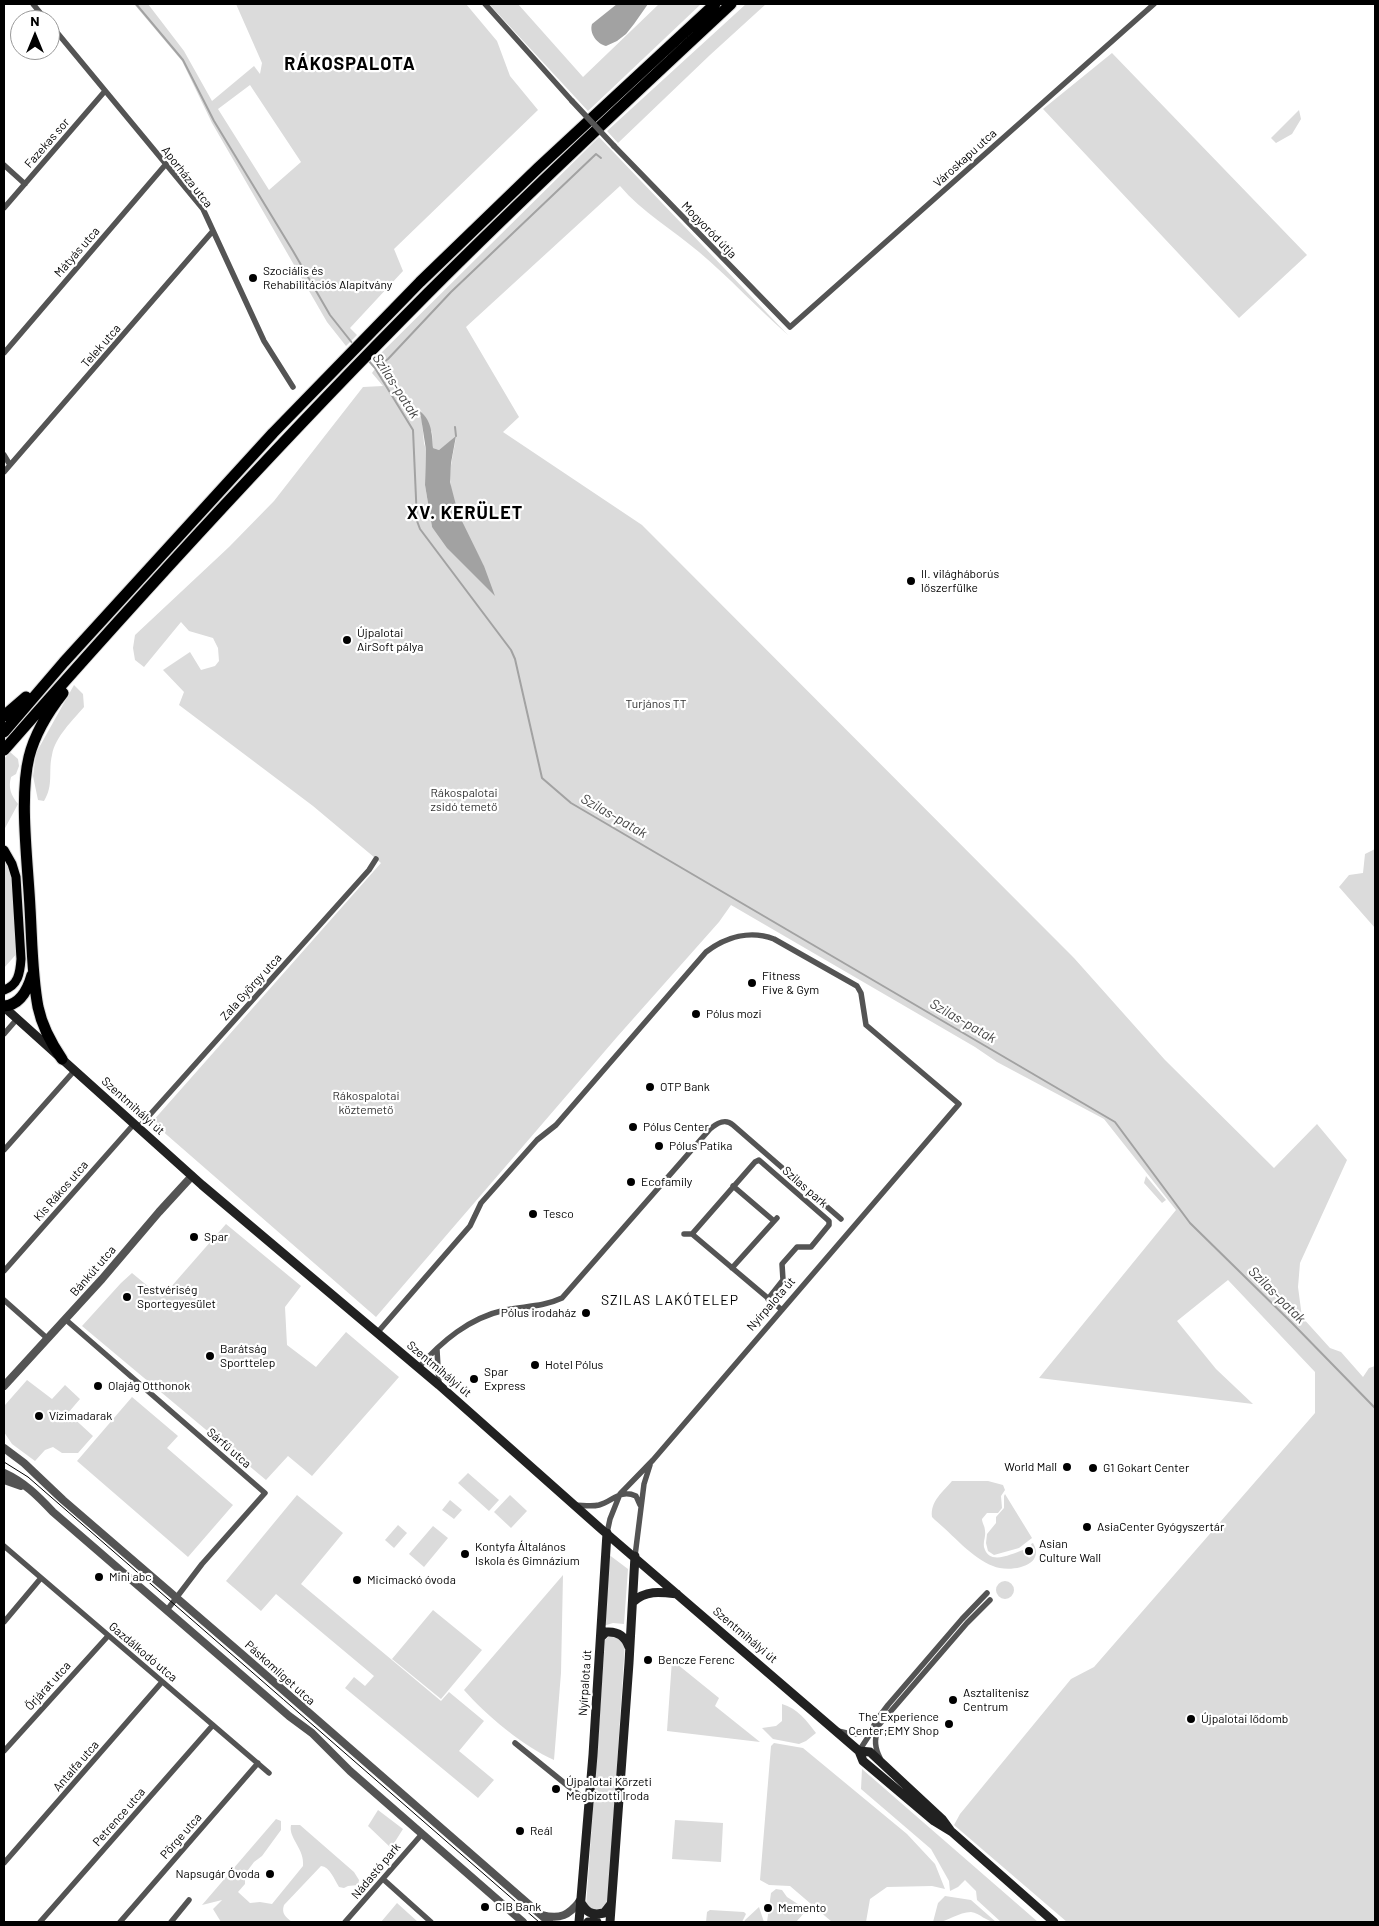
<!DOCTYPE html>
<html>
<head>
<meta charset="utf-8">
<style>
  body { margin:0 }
  #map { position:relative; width:1379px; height:1926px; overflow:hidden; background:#fff; font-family:Barlow,sans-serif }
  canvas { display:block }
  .frame { position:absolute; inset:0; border:5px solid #000; pointer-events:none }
  .north { position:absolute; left:10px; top:10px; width:50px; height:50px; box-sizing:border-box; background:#fff; border:1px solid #999; border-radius:50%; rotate:0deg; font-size:14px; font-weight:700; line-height:20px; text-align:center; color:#000 }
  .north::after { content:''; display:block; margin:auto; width:18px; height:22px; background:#000; clip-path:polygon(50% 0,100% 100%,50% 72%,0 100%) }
</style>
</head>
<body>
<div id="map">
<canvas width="1379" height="1926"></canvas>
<div class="frame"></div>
<div class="north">N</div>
</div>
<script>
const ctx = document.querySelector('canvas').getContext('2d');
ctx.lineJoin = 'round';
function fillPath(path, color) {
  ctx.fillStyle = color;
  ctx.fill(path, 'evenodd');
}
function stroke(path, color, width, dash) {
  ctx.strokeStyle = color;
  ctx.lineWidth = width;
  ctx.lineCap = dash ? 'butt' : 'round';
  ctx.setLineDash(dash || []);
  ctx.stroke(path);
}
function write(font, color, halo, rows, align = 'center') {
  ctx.font = font + ' Barlow,sans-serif';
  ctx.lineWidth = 4.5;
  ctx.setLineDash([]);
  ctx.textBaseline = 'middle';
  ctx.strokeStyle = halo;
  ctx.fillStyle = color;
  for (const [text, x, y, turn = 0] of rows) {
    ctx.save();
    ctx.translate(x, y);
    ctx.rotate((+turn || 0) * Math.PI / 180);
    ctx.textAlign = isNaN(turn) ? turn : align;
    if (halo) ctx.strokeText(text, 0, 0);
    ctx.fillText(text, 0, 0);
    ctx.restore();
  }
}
const green = new Path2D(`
  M134,4H148L184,51L212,101L254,66L260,74L262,63L236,4H466L497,41L510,76L538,110L394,249L403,271L350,328L357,335L346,346L327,322L212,123L182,61ZM250,85L301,162L269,190L218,109Z
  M489,4H518L583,77L659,4H701L588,111Z
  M746,4H766L710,55L618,143L607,131Z
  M1112,53L1307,255L1239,318L1043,109Z
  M1299,110L1301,119L1292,134L1276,143L1271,138Z
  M599,137L788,335C757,308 730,278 699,252C673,230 642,212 620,186L466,327L519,417L503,432L642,525L1074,958L1165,1060L1274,1168L1317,1124L1347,1160L1300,1263L1298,1287L1302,1317L1330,1348L1341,1352L1363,1377L1369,1368L1375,1366V1922H1067L954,1825L960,1814L1071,1679L1094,1667L1315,1413V1372L1228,1280L1177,1321L1216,1369L1253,1404L1039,1378L1176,1210L1104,1119L997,1062L975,1047L731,905L719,922L617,1037L376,1317L152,1122L381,863L313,806L179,705L184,692L163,670L190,652L201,670L215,666L219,661L218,648L213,638L189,631L181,622L144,667L135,660L133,648L135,635L229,547L274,501L363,387L383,386L372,373L379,363L375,359ZM421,411L432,432L433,448L439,450L456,437C454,451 450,465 450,479C451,510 471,540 484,566L432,527L425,485L426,450L424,443Z
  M74,685L83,694L84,707C73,720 55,737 52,755C48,771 54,785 44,801L38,800L33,776L36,753Z
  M10,752L18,759L19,766L16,774L11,777C8,788 11,795 18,804L4,830V759Z
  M1375,849V928L1339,887L1349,875L1363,873L1365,854Z
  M4,855L13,875L19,951L4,968Z
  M1146,1176L1166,1200L1162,1203L1144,1183Z
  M226,1224L301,1286L285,1307L287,1345L316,1367L346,1332L399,1377L312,1476L288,1456L266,1480L82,1326L121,1283L132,1273L161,1297L163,1296Z
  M27,1380L52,1399L65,1385L80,1399L68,1413L93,1436L78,1453H62L53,1447L45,1450L35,1461L12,1444L4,1432V1408L5,1405Z
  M132,1397L178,1436L167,1448L233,1505L188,1557L77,1461Z
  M468,1473L499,1500L489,1511L458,1483Z
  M952,1481H988L1003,1485L1005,1490L1001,1496L1002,1508L998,1513H987L982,1519C982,1523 985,1526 985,1531C986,1536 983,1541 984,1547C989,1566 1011,1554 1023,1550L1029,1558L1035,1553L1031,1544L1033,1543C1047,1567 1008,1573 993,1566C973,1559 952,1534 935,1520L932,1517C930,1501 943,1492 952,1481Z
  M1005,1494L1032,1538L1019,1548L994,1555L988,1551L986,1543L987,1534L996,1523V1517L1004,1508V1496Z
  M297,1495L343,1533L301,1584L441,1701L449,1692L484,1721L459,1751L494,1780L478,1798L345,1688L354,1677L365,1686L374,1676L276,1594L261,1611L226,1581Z
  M510,1495L527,1511L511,1528L494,1512Z
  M450,1500L462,1510L454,1519L442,1510Z
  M398,1525L407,1533L394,1548L385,1540Z
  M433,1526L448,1538L424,1567L409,1554Z
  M608,1554L628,1569L624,1624L613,1623L603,1626Z
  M563,1575L561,1673L554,1760C524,1747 486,1715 464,1690Z
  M996 1590a9 9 0 1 1 18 0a9 9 0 1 1-18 0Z
  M433,1610L482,1650L441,1699L392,1659Z
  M615,1635L625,1643L608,1903L598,1913L586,1906L605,1640L608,1637Z
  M672,1660L719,1698L715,1706L760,1742L667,1731Z
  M782,1704C797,1708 807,1721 816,1733L806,1741L799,1744L773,1739L762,1728L776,1726L782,1721Z
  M774,1743L803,1748L907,1834L935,1864L945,1889L932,1886L887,1887L870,1899L866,1922H832L790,1886L769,1885L760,1880L771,1746Z
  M862,1769L1038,1922H1001L977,1900L976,1891L965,1880L958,1887L950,1891L949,1881L931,1849L861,1789Z
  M378,1810L403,1829L391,1848L368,1826Z
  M276,1819L281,1821V1830L262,1856L254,1862L245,1874V1884L238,1892L250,1903L260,1902L272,1904L303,1866C305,1849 288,1838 291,1825H300L354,1872L359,1880L358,1885L348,1886L344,1888L339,1887C334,1879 330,1867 321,1866L284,1905C281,1914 286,1917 292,1922H221L213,1909L222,1900L202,1905Z
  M675,1820L723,1823L721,1862L672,1859Z
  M776,1889L782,1890L787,1897L804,1908L805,1912L796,1922H767L771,1893Z
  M945,1896L971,1900L996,1922C986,1922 980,1913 971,1912C958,1912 945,1924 933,1922L938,1903Z
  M397,1903L418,1922H381Z
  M759,1907L764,1922H744L745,1920Z
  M710,1910L744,1912L746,1914L742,1922H706L707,1912Z`);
const water = new Path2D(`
  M617,4H648L634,24L626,34L617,41L606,46C597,44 589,33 592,24Z
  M420,411C432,421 432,434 433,448L439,450L456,436L451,463L450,482L458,513L484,566L495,596L447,548L432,527L425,485L426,450Z`);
const stream = new Path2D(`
  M136,4L183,60L214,121L293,251L330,315L353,344
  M368,360L375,368L413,430L417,521L420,529L511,650L515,659L542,778L571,803L1115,1122L1190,1223L1292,1323L1375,1408
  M376,368L388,359L451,292L596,154L601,158
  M455,427L456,436`);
const minor = new Path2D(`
  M33,4L46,20
  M485,4L572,101
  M50,24L203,209L264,341L293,387
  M614,146L790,327L1154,4
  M4,165L25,184
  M4,208L105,91
  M4,353L166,164
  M4,455L10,465
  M4,472L212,232
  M4,1034L17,1019
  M138,1128L369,870L376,859
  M4,1150L75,1070
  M733,1186L774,1221
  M684,1234H692L782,1310
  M692,1234L755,1162L759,1160L829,1221V1225L811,1247H797L782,1264L783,1280L768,1299
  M732,1268L777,1218
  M4,1271L134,1124
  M4,1300L48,1339
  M65,1319L265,1493L202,1564L167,1610
  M377,1333L470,1226L481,1203L537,1140L556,1125L706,952C726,937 750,930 774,939L857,986L861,993L866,1025L959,1104L653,1460L620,1494L610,1519L607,1533
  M437,1350L439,1385
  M418,1368C442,1341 469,1318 505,1310C524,1306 543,1307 562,1298L710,1129C717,1123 725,1118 733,1125L841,1219
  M574,1505C582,1505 591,1507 599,1505C613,1501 620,1489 636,1496L640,1505
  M4,1546L269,1773
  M635,1556L644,1484L650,1465
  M4,1622L41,1578
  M878,1729C874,1740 875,1748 880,1758
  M838,1731L851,1734H870
  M872,1733L967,1623L990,1600
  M515,1743L589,1803
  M4,1751L108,1636
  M859,1751L870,1734L876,1721L888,1705L962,1619L987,1593
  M4,1863L162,1682
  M383,1879L431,1922
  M40,1922L213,1725
  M120,1922L258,1763
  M171,1922L189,1900
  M345,1922L422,1834`);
const tertiary = new Path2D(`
  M4,1386L102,1279L159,1212L192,1176
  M4,1448L24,1463L63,1500L244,1656L549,1922
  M4,1473C24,1482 38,1496 53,1512L289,1716L312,1733L350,1771L523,1922
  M4,1480L21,1486
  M542,1915C560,1920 569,1915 580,1901`);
const secondary = new Path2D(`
  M4,1007L202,1185L439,1385L600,1528L859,1751L863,1761L934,1821L952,1832L1054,1922
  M633,1602C646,1590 660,1592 677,1594
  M601,1637L606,1632C618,1631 625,1636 629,1647
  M859,1751L870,1752L942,1819L950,1830
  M580,1901C586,1912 591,1916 604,1913L611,1904
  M579,1922L593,1755L607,1533
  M588,1922H597
  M610,1922L629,1663L635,1556`);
const primary = new Path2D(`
  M4,850L12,864L16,877L21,959C20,974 18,985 4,990`);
const motorway = new Path2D(`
  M4,716L26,697
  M4,732L64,662L273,433L420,282L538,168L715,4
  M4,750C141,594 282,440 428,293C527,194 629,99 731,4
  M4,1006C21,1005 28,989 32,975
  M62,1059C51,1043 42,1026 38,1007C32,975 32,941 30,908C28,865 19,798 29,757C35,733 48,712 63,693`);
const tram = new Path2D(`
  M4,1462L28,1477L539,1922`);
const minorBridge = new Path2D(`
  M572,101L614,146`);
const markers = [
  [253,278,5,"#000"],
  [911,581,5,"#000"],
  [347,640,5,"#000"],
  [752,983,5,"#000"],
  [696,1014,5,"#000"],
  [650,1087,5,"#000"],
  [633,1127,5,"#000"],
  [659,1146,5,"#000"],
  [631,1182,5,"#000"],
  [533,1214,5,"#000"],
  [194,1237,5,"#000"],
  [127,1297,5,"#000"],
  [586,1313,5,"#000"],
  [210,1356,5,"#000"],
  [535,1365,5,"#000"],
  [474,1379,5,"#000"],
  [98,1386,5,"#000"],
  [39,1416,5,"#000"],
  [1067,1467,5,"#000"],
  [1093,1468,5,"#000"],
  [1087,1527,5,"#000"],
  [1029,1551,5,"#000"],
  [465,1554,5,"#000"],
  [99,1577,5,"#000"],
  [357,1580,5,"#000"],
  [648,1660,5,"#000"],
  [953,1700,5,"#000"],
  [1191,1719,5,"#000"],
  [949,1724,5,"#000"],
  [556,1789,5,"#000"],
  [520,1831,5,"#000"],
  [270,1874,5,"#000"],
  [485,1907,5,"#000"],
  [768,1908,5,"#000"]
];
const streetNames = [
  ["Fazekas sor",47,143,-49],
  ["Városkapu utca",965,158,-42],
  ["Aporháza utca",187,177,52],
  ["Mogyoród útja",709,230,46],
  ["Mátyás utca",77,252,-49],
  ["Telek utca",101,346,-49],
  ["Zala György utca",251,987,-48],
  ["Szentmihályi út",133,1106,42],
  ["Szilas park",805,1187,41],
  ["Kis Rákos utca",61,1191,-49],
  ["Bánkút utca",93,1271,-49],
  ["Nyírpalota út",771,1304,-49],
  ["Szentmihályi út",439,1369,40],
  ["Sárfű utca",229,1448,41],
  ["Szentmihályi út",745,1635,40],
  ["Gazdálkodó utca",143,1652,40],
  ["Páskomliget utca",280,1673,42],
  ["Nyírpalota út",585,1683,-86],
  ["Őrjárat utca",48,1686,-48],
  ["Antalfa utca",76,1766,-49],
  ["Petrence utca",119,1817,-49],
  ["Pörge utca",181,1836,-49],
  ["Nádastó park",376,1871,-50]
];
const poiNames = [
  ["Szociális és",263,271],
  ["Rehabilitációs Alapítvány",263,285],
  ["II. világháborús",921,574],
  ["lőszerfülke",921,588],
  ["Újpalotai",357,633],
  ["AirSoft pálya",357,647],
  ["Fitness",762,976],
  ["Five & Gym",762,990],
  ["Pólus mozi",706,1014],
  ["OTP Bank",660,1087],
  ["Pólus Center",643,1127],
  ["Pólus Patika",669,1146],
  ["Ecofamily",641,1182],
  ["Tesco",543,1214],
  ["Spar",204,1237],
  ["Testvériség",137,1290],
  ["Sportegyesület",137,1304],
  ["Pólus irodaház",576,1313,"right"],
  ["Barátság",220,1349],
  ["Sporttelep",220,1363],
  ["Hotel Pólus",545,1365],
  ["Spar",484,1372],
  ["Express",484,1386],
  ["Olajág Otthonok",108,1386],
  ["Vízimadarak",49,1416],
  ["World Mall",1057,1467,"right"],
  ["G1 Gokart Center",1103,1468],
  ["AsiaCenter Gyógyszertár",1097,1527],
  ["Asian",1039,1544],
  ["Culture Wall",1039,1558],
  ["Kontyfa Általános",475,1547],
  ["Iskola és Gimnázium",475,1561],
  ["Mini abc",109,1577],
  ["Micimackó óvoda",367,1580],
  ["Bencze Ferenc",658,1660],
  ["Asztalitenisz",963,1693],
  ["Centrum",963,1707],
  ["The Experience",939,1717,"right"],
  ["Center;EMY Shop",939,1731,"right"],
  ["Újpalotai lődomb",1201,1719],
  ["Újpalotai Körzeti",566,1782],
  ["Megbízotti Iroda",566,1796],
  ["Reál",530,1831],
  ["Napsugár Óvoda",260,1874,"right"],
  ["CIB Bank",495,1907],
  ["Memento",778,1908]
];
const parkNames = [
  ["Turjános TT",656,704],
  ["Rákospalotai",464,793],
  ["zsidó temető",464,807],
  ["Rákospalotai",366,1096],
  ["köztemető",366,1110]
];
const waterNames = [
  ["Szilas-patak",396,386,57],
  ["Szilas-patak",614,816,30],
  ["Szilas-patak",963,1021,30],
  ["Szilas-patak",1277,1295,45]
];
const neighbourhoodNames = [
  ["SZILAS LAKÓTELEP",670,1300]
];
const districtNames = [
  ["RÁKOSPALOTA",350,64],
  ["XV. KERÜLET",465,513]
];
fillPath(green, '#dbdbdb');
fillPath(water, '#a2a2a2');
stroke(stream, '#a2a2a2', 2);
stroke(primary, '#dbdbdb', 11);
stroke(motorway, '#dbdbdb', 13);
stroke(minor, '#545454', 5.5);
stroke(tertiary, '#545454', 8);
stroke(secondary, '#212121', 9);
stroke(primary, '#000', 9);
stroke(motorway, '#000', 11);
stroke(tram, '#000', 1);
stroke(minorBridge, '#545454', 5.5);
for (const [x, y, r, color] of markers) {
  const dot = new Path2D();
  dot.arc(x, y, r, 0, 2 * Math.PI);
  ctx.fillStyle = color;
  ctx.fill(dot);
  stroke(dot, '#fff', 2);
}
write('12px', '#000', '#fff', streetNames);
write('12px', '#000', '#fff', poiNames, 'left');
write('12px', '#323232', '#fff', parkNames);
write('italic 14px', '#434343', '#fff', waterNames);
ctx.letterSpacing = '1px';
write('14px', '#000', '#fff', neighbourhoodNames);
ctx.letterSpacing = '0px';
ctx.letterSpacing = '1px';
write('bold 18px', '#000', '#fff', districtNames);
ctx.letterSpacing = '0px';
</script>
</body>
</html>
